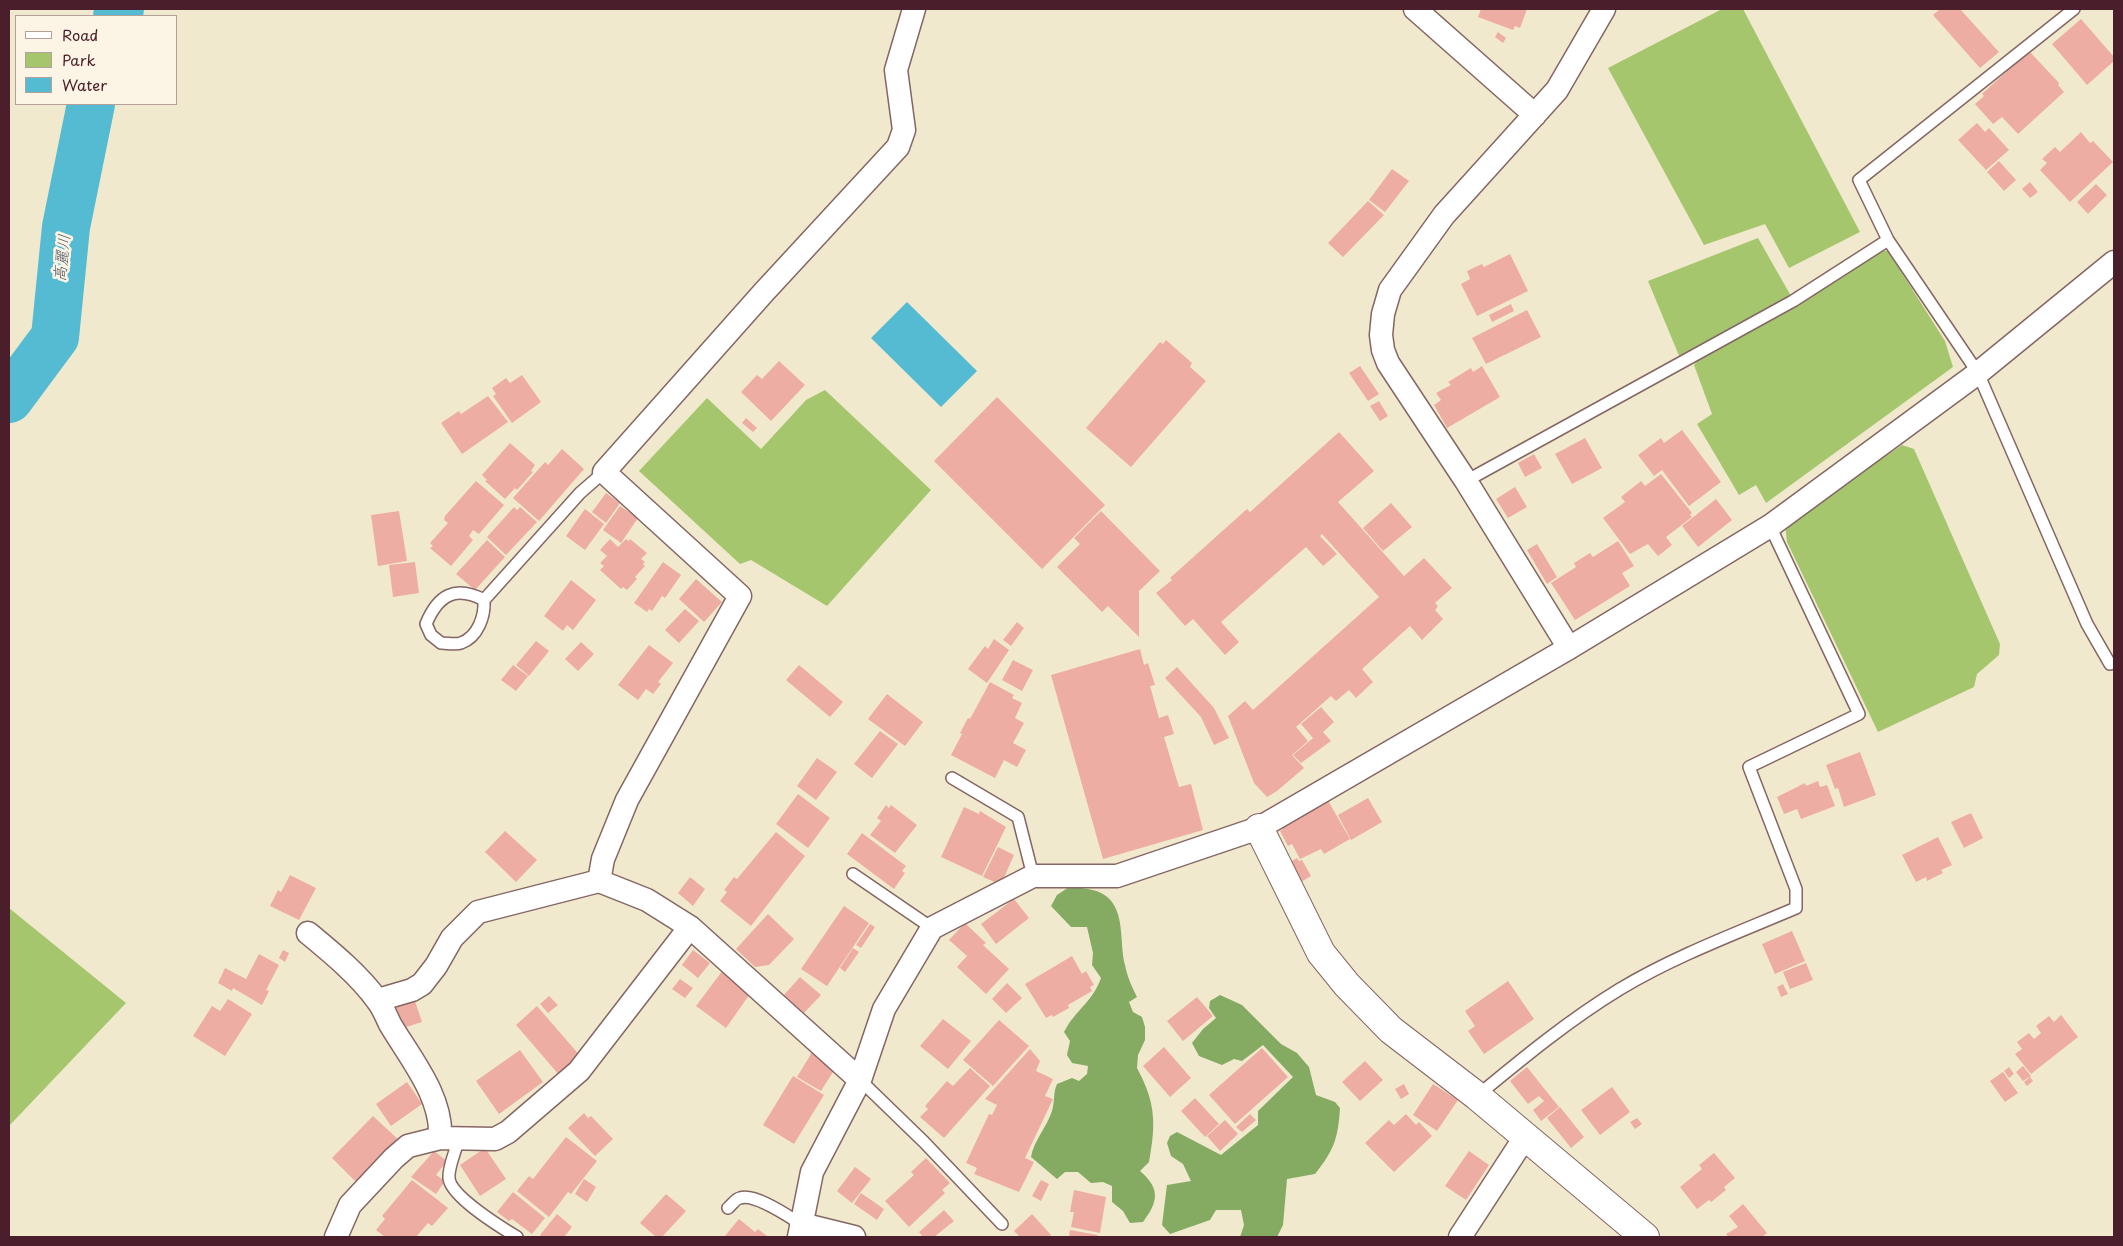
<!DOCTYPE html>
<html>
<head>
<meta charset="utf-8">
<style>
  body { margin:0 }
  #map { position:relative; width:2123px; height:1246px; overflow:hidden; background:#f1e9ce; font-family:"Playpen Sans",sans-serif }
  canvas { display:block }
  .frame { position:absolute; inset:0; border:10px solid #4a1f2b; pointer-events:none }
  .legend { position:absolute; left:15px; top:15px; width:162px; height:90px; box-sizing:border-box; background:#fcf5e5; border:1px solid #b59f9b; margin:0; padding:6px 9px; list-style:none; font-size:15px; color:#4a1f2b }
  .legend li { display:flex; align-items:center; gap:10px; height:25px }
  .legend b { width:25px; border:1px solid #b59f9b }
</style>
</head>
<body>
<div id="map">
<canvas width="2123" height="1246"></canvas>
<div class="frame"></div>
<ul class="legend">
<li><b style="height:6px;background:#fff"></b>Road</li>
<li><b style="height:14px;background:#a6c66e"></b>Park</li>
<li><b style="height:14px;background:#54bbd2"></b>Water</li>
</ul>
</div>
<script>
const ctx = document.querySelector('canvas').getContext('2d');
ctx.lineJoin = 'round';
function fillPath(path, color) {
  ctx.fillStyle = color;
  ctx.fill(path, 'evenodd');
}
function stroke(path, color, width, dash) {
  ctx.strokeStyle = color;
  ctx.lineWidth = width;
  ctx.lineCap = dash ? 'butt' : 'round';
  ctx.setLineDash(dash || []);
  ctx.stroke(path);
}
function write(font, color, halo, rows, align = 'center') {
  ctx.font = font + ' "Playpen Sans","Klee One",sans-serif';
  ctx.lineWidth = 5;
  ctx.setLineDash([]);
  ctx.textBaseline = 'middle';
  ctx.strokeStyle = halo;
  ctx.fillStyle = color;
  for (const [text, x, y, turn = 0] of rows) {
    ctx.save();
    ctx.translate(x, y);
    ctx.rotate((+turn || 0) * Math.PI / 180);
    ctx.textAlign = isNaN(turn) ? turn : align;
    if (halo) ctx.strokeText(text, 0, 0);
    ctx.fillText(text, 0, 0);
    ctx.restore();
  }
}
const green = new Path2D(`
  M1722,9H1743L1860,232L1789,268L1765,224L1704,245L1608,68Z
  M1758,238L1791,296L1680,358L1648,281Z
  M1882,251H1888L1945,341L1953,367L1766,503L1756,485L1739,495L1697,424L1712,414L1694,365L1699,359L1782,315Z
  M825,390L931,490L827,606L751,560L740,564L639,471L707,398L761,449L806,400Z
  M1902,445L1914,449L2000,644L1999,655L1977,674L1974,687L1878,732L1787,542L1785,524Z
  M9,908L126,1003L9,1126Z`);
const forest = new Path2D(`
  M1069,887C1081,888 1095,888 1106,896C1126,911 1119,944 1125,965C1127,976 1132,987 1137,997L1129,1002L1133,1012L1142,1017L1145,1027V1040L1138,1055L1137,1068C1156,1103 1156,1124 1149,1162L1140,1171C1161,1189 1158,1202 1143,1222L1130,1223L1123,1211L1112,1202V1186L1103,1182L1091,1183L1078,1172H1065L1057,1179L1031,1157C1034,1140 1047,1127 1052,1111C1055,1101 1053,1093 1057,1084L1072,1078L1079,1081L1087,1074L1088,1066L1072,1063L1067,1055L1070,1041L1064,1032C1076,1009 1092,1003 1101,978L1092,965L1093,953L1087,927H1071L1051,906L1057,895Z
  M1220,995L1242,1005L1281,1044L1297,1053L1309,1067L1316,1095L1335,1102L1340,1108C1338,1139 1334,1150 1315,1174L1287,1179L1283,1225L1277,1237H1240L1244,1225L1241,1210H1216L1210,1220L1170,1234L1162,1225L1167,1185L1191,1181L1183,1164L1171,1156L1167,1143L1170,1136L1177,1132L1221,1155L1258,1125V1111L1293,1077L1263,1045L1242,1061L1234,1059L1222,1065L1199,1056L1192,1043L1203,1029L1216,1018L1209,1008L1210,1001Z`);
const water = new Path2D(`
  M907,302L977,371L941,407L871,338Z`);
const river = new Path2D(`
  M117,16L120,9
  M9,399L55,337L66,227L91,104`);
const building = new Path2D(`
  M1481,9H1527L1520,28L1515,26L1513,30L1478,17Z
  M1940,9H1960L1999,52L1980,68L1933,15Z
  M2081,19L2114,57V61L2087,85L2052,44Z
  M1498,32L1506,38L1503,43L1495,37Z
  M2029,51L2059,83L2058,85L2064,92L2018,134L2002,117L1993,124L1975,104L1984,96L1982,94Z
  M1977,123L1985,132L1989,128L2009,150L1986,170L1958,140Z
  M2081,132L2090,143L2093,141L2113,162L2070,202L2040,170L2047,163L2042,159L2055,147L2060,152Z
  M1999,161L2016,180L2004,191L1987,172Z
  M1392,169L1409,181L1385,212L1369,200Z
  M2030,182L2038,192L2030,198L2022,189Z
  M2096,184L2107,195L2088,214L2077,202Z
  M1368,201L1384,215L1343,257L1328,243Z
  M1510,254L1528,291L1477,316L1461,284L1470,279L1467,271L1482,264L1484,267Z
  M1511,304L1514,311L1492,322L1489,315Z
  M1527,310L1541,337L1486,364L1472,338Z
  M1166,340L1192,363L1190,367L1206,381L1131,467L1086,428L1160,342L1163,344Z
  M779,361L805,385L771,421L741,392L757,375L762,379Z
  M1360,366L1379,394L1368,401L1349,373Z
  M1482,366L1500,397L1447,428L1434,405L1441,400L1436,393L1451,385L1448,382L1471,368L1473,372Z
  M522,375L541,402L512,423L493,396L496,394L492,388L506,378L510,383Z
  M488,396L508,422L462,454L441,423L459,411L461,414Z
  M997,397L1105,505L1042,569L934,461Z
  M1379,401L1388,416L1380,421L1370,406Z
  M746,418L757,428L753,432L742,423Z
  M1682,430L1721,482L1689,506L1662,470L1654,476L1638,455L1661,438L1664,443Z
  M1339,432L1374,471L1338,502L1404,576L1424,558L1452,588L1435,603L1438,606L1435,610L1443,619L1422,640L1410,626L1362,669L1373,682L1356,698L1349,690L1336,701L1331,696L1296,727L1308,741L1292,755L1304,768L1277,791L1267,797L1254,783L1228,716L1245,701L1253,710L1379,597L1322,534L1320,536L1337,554L1323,566L1306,547L1221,622L1239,642L1225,655L1193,619L1185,626L1156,593L1172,580L1170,578L1247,509L1250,512Z
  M1585,438L1602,468L1572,484L1555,454Z
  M510,443L535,465L531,471L533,472L517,490L515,488L505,499L485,481L487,480L482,475Z
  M562,449L584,469L539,521L513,498L545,462L548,465Z
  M1534,454L1542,468L1525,477L1518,463Z
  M1661,474L1692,513L1690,515L1692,517L1666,537L1672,545L1658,556L1648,544L1630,554L1603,518L1625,502L1621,497L1641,481L1645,486Z
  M476,481L504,505L479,534L473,530L469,536L473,540L451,566L430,548L433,546L430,543L448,523L444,520L445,516Z
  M1515,487L1527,507L1508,518L1496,499Z
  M606,493L620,503L606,523L592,512Z
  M1716,499L1732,520L1698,547L1682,526Z
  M1391,503L1412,527L1383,551L1363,528Z
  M620,506L638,518L621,543L603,530Z
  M514,507L517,510L520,507L537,522L506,555L487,537Z
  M585,509L604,524L585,550L566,536Z
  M399,511L407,561L378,566L371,515Z
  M1101,511L1160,571L1139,591V637L1108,606L1102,612L1057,567L1080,544L1074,538Z
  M610,539L618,547L626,539L629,541L630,539L647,553L641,559L645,562L643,564L645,566L635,577L637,579L627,590L623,587L621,589L600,570L604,566L600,563L607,556L600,550Z
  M487,540L505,557L475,590L456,574Z
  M1618,541L1634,566L1622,573L1630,586L1575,620L1551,583L1576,567L1574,563L1590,553L1593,557Z
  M1537,544L1557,577L1547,584L1527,550Z
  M415,562L419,593L393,597L389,565Z
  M663,562L681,575L665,598L662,596L652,611L649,609L647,612L634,603Z
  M696,579L722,602L704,622L679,599Z
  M571,580L596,600L573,630L567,625L563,631L544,616Z
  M685,609L699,621L679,643L665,630Z
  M1017,622L1024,628L1011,646L1003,640Z
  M994,639L1009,650L987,683L968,669L985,646L988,649Z
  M536,641L549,651L529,676L516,665Z
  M581,642L594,654L578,671L565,659Z
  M649,645L673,663L658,682L661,684L653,694L646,689L638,700L618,685Z
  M1140,649L1144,665L1148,663L1155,685L1150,686L1159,718L1168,715L1174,734L1164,737L1179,787L1191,784L1203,830L1103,859L1051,675Z
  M1013,660L1033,670L1022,691L1002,680Z
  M513,665L528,676L516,691L501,680Z
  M799,665L843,702L830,717L786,680Z
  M1177,667L1214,708L1229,738L1214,745L1201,717L1165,678Z
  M990,682L1014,695L1012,698L1022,703L1015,718L1024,723L1013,743L1026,750L1017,767L1004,760L995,778L951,755L962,734L960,733L968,718L970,719Z
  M887,694L923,722L905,746L868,719Z
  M1321,707L1334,722L1323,732L1331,741L1301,763L1293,755L1313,738L1301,724Z
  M880,731L898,744L872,778L854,764Z
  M1860,752L1876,795L1844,807L1838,788L1835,789L1826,765Z
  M817,758L837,772L816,800L797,786Z
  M1818,781L1820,787L1827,785L1835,806L1801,819L1797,809L1784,814L1777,797L1805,783L1806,786Z
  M798,794L830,818L808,848L776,824Z
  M1326,797L1350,839L1324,854L1321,849L1300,859L1292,844L1288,846L1280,831L1283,829L1281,826Z
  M1368,798L1382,822L1351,840L1338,815Z
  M886,805L889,808L891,805L917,825L895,853L870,835L881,821L877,818Z
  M964,807L979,814L980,811L1006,827L982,876L941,857Z
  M1971,813L1983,838L1964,848L1951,822Z
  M505,831L537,860L516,882L485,852Z
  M776,832L805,856L751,926L720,901L727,892L724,890L734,877L737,879Z
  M862,833L906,866L902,871L905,873L894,889L847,854Z
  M1938,837L1952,865L1941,870L1943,873L1927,881L1926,877L1916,882L1902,855Z
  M998,847L1014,855L1002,882L998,880L997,883L983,877Z
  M1297,858L1299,861L1302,860L1311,876L1299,883L1288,863Z
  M290,875L316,888L299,920L270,906L278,890L281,892Z
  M690,877L705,889L693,906L678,893Z
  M1014,899L1029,918L996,944L981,924Z
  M844,906L869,923L827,986L801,969Z
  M768,914L794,939L769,965L755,967L736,949Z
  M965,923L986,943L983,945L1009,969L986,994L957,967L967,956L949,940Z
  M870,924L875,927L861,948L856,945Z
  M1792,931L1805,961L1775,974L1762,944Z
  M853,948L859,952L845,972L840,968Z
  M283,950L289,953L285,962L279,958Z
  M693,950L710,963L698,978L682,965Z
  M259,954L279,965L266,990L269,991L262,1005L233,988L232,991L218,983L225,968L246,979Z
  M1072,956L1082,974L1086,971L1094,985L1090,987L1092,991L1068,1005L1069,1008L1053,1017L1052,1015L1046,1018L1025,984Z
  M1806,963L1813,980L1790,989L1783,972Z
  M723,970L752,991L726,1028L696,1006Z
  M800,977L821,995L804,1013L784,995Z
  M680,979L693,988L685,998L672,989Z
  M1508,981L1534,1019L1484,1054L1468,1031L1475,1026L1465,1011Z
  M1007,983L1022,998L1006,1013L992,999Z
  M1783,984L1788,994L1781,997L1777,987Z
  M549,996L558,1005L548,1013L540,1004Z
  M1197,997L1213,1016L1183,1041L1167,1021Z
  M414,998L422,1022L403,1028L395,1003Z
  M228,999L252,1014L225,1056L193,1036L212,1006L220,1011Z
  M537,1006L582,1058L560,1076L516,1025Z
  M2061,1015L2078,1037L2031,1074L2015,1054L2022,1049L2017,1042L2029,1033L2034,1039L2041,1033L2036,1026L2049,1016L2054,1022Z
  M943,1019L971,1041L948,1069L920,1046Z
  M999,1020L1029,1046L993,1086L963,1060Z
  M1164,1047L1191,1078L1170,1097L1143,1066Z
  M1262,1048L1288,1077L1235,1124L1209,1095Z
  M814,1049L838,1064L821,1091L797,1077Z
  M1030,1049L1040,1061L1036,1071L1053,1079L1045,1096L1053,1099L1025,1158L1034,1162L1019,1192L974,1174L977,1168L966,1163L989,1114L992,1115L997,1105L985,1099Z
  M520,1050L543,1082L499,1114L476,1081Z
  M1365,1061L1383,1080L1360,1101L1342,1082Z
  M2023,1066L2031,1076L2023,1081L2016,1072Z
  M1527,1067L1559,1107L1541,1121L1533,1110L1544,1101L1539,1096L1528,1104L1510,1081Z
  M2009,1067L2014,1074L2009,1078L2004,1071Z
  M970,1068L990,1086L944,1138L920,1117L928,1109L925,1106L947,1081L953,1086Z
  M2003,1072L2018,1093L2005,1102L1990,1081Z
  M793,1076L824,1095L794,1144L763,1125Z
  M2030,1077L2033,1081L2027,1086L2024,1082Z
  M407,1082L422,1104L391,1126L376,1104Z
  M1404,1084L1409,1094L1401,1099L1395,1089Z
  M1433,1084L1458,1100L1437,1131L1413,1115Z
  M1612,1087L1630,1112L1600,1135L1581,1110Z
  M1195,1098L1219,1124L1205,1137L1181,1111Z
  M1560,1107L1584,1137L1571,1148L1547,1118Z
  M584,1113L588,1118L591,1116L613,1139L595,1156L568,1128Z
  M1250,1114L1256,1120L1242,1132L1236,1127Z
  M1406,1114L1416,1125L1419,1122L1432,1136L1394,1172L1365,1143L1389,1120L1394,1125Z
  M373,1116L400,1141L358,1184L332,1158Z
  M1637,1118L1642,1124L1635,1129L1630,1122Z
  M1225,1120L1238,1134L1220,1151L1207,1136Z
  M566,1137L597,1161L571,1194L568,1192L549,1217L517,1191L529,1176L533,1179Z
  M485,1148L506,1179L480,1196L460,1165Z
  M434,1151L447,1161L436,1175L445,1181L436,1194L411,1177Z
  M1469,1151L1489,1165L1466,1200L1445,1186Z
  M1714,1153L1735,1178L1724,1187L1726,1190L1711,1202L1709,1200L1697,1209L1680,1187L1702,1169L1699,1165Z
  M926,1158L950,1183L942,1190L945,1193L909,1227L885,1201L914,1175L911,1172Z
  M855,1167L871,1179L852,1203L837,1191Z
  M584,1179L596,1187L587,1202L575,1194Z
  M412,1180L448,1208L432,1226L428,1223L416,1237H385L376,1230L385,1219L382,1216Z
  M1041,1180L1049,1184L1041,1201L1032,1196Z
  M1074,1190L1106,1197L1100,1233L1071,1227L1074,1212H1070Z
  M513,1192L545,1218L532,1234L512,1219L509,1221L497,1212Z
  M861,1193L884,1209L877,1220L854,1204Z
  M666,1194L686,1211L662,1237H656L640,1223Z
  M1743,1204L1767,1233L1762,1237H1726L1728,1236L1726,1234L1738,1227L1729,1216Z
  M944,1210L954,1221L934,1237H923L919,1232Z
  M557,1214L572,1227L564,1237H543L540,1235Z
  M1032,1214L1051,1235L1049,1237H1020L1014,1231Z
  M739,1219L755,1232L758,1229L768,1237H724Z
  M1070,1230L1098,1235L1097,1237H1069Z`);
const service = new Path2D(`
  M2074,9L1859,180L1888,240L1978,373L2087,624L2110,664L2114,663
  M1466,481L1793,301L1888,240
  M484,600C455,585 438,595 426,624L431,635L441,643C447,643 456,645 461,643C478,637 485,616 484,600L580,493L604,472
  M952,778L1018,817L1033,876
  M853,874L932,928
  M860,1080L924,1142L1002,1224
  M1477,1096C1523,1058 1569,1020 1620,989C1675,956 1737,933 1796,908V889L1749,767L1859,714L1770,526
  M458,1140C456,1151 448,1167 449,1178C450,1196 502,1228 517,1237
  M728,1208C732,1205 735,1199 740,1198C755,1193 788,1216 801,1224`);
const minor = new Path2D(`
  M1415,9L1535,115
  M1569,648L1466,481L1388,363L1383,350L1381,335L1383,314L1390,290L1444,215L1557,90L1604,9
  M308,933C331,952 359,975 377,1000C383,1007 386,1016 390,1024C410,1058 443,1097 440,1138
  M378,1000L412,990L422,984L436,966L452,938L478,912L599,881
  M860,1080L690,927L647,900L599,881L603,859L627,800L740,596L604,472L764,292L898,147L904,130L896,70L914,9
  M801,1224L854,1237
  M336,1237L350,1205L394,1158L408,1146L440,1138L495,1139L508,1132L579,1071L690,927
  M799,1237L812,1172L860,1080L884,1009L932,928L1033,876H1117L1259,828L1569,648L1770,526L1978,373L2114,262
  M1460,1237L1525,1137`);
const tertiary = new Path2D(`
  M1259,828L1321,953L1347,985L1391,1030L1477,1096L1645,1237`);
const waterNames = [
  ["高麗川",63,258,-84]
];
fillPath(green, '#a6c66e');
fillPath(forest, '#84ab61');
fillPath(water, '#54bbd2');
stroke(river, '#54bbd2', 48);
fillPath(building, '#eeada2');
stroke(service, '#846664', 14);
stroke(minor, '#846664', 25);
stroke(tertiary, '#846664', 30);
stroke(service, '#fff', 11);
stroke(minor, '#fff', 22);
stroke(tertiary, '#fff', 28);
write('italic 16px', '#4e5665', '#fcf5e5', waterNames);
</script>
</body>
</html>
